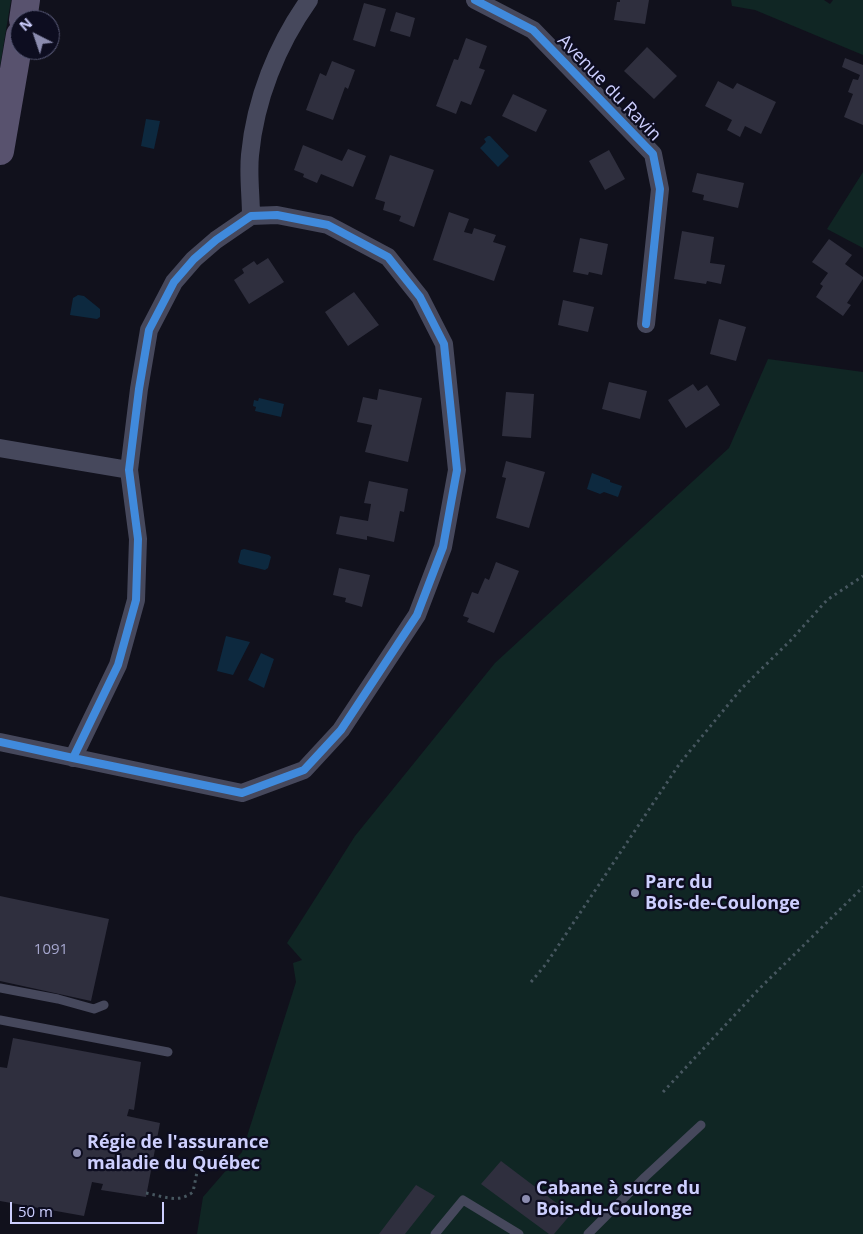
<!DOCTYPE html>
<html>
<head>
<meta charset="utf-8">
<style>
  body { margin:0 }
  #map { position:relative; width:863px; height:1234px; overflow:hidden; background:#11111c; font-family:"Open Sans",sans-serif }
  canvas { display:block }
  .north { position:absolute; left:10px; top:10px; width:50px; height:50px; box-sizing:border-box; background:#0d0d20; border:1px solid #5a5b79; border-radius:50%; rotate:319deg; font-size:14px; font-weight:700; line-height:20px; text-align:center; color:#cdcffe }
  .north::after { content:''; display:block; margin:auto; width:18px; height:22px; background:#8b8caf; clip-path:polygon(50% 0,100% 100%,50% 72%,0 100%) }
  .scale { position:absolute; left:10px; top:1202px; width:154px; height:22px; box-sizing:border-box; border:2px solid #cdcffe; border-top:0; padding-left:6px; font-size:15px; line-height:18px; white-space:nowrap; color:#cdcffe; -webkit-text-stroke:4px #0d0d20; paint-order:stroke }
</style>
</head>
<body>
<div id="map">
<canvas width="863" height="1234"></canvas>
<div class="north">N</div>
<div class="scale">50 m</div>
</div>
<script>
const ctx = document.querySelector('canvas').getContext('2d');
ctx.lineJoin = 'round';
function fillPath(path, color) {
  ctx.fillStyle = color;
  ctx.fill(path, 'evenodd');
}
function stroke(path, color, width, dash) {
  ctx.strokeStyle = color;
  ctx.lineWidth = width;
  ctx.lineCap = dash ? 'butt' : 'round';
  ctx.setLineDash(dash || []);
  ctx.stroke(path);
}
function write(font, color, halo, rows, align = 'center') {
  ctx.font = font + ' "Open Sans",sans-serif';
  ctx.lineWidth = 4.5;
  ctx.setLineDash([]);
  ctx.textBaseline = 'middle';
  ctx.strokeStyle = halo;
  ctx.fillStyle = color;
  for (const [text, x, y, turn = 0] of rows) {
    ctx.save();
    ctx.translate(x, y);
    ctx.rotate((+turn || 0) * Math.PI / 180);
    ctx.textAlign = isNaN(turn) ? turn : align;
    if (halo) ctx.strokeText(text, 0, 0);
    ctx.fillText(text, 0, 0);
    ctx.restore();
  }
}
const green = new Path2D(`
  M0,0H11L0,66Z
  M731,0H824L830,4L833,0H863V55L755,10L732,6Z
  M863,172V248L827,229Z
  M768,359L863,372V1234H197L203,1197L242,1152L296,982L293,963L302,960L287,943L355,836L495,663L729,448Z`);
const water = new Path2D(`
  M146,119L160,121L154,149L141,146Z
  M488,136H490L509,156L498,167L480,148L486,142L484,139Z
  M78,295L84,296L100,309V317L97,319L70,315L73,298Z
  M259,398L284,404L281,417L255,411L256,407L253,406L254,400L258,401Z
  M592,473L610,480V482L622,486L618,497L604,492L600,494L587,489Z
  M244,549L269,555L271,557L268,568L265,570L240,564L238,562L241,550Z
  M226,636L250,642L233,675L217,671Z
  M261,653L274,659L264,688L248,680Z`);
const building = new Path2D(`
  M620,0H649L645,24L614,20L617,2H620Z
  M364,3L386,9L375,47L353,40Z
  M396,12L415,18L410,37L390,31Z
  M466,38L487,46L479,68L485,70L471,105L461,101L456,114L436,106L454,59L458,60Z
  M647,47L677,76L654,99L624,71Z
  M845,58L863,65V125L844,117L853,94L848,92L853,79L858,80L860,75L842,67Z
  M332,61L355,70L348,89L345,87L333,120L306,110L320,73L326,76Z
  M718,81L733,89L737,83L776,102L761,134L745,126L740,137L727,130L732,120L705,106Z
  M513,94L547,110L536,132L502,116Z
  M303,145L342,161L348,149L366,156L353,187L321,174L317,183L303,177L304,174L294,170Z
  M609,150L625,179L605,190L589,161Z
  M390,155L434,170L414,227L399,221L401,216L383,210L385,202L375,199Z
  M697,173L744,183L738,208L703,200L704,195L692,192Z
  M449,212L469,219L464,232L472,234L474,228L496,235L493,242L506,246L494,281L433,260Z
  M682,231L714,237L710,263L725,265L721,284L707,281L706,284L674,279Z
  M580,238L608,244L602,275L589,272L588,275L573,272Z
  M829,239L852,255L845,264L863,277V279L847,303L851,305L843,316L816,297L823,286L820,284L828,273L812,262Z
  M268,258L284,282L249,304L234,280L244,273L242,269L254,261L257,265Z
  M354,292L379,325L348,346L325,312Z
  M563,300L594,307L588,332L558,325Z
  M719,319L746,327L736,361L710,354Z
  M609,382L647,391L640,419L602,409Z
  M693,384L698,391L707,385L720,405L686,428L668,400Z
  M379,389L422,398L408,462L365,452L372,425L357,422L363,397L377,400Z
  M506,392L534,394L531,438L502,436Z
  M506,461L545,472L529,528L496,518L506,478L502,477Z
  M369,481L408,489L404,512L400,511L394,542L367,536V540L336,534L340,516L368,521L371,504L364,503Z
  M496,562L519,571L494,633L467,622L469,618L463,616L472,592L478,594L485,578L489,580Z
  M339,568L370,575L362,607L345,602L346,598L333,595Z
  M0,896L109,919L91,1001L0,981Z
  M13,1038L141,1062L134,1110L129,1109L127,1116L160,1123L146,1197L101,1190L103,1184L92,1182L84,1216L0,1201V1067L7,1068Z
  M501,1161L571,1214L554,1234H549L481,1184Z
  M416,1185L435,1196L405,1234H379Z`);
const path = new Path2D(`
  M531,982L546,964L680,763L742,688L790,641L827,600L863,576
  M663,1092L758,990L863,887
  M146,1193C163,1196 178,1204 193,1192L202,1147`);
const lane = new Path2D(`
  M0,988L58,999L94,1009L104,1005
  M0,1020L168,1052
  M435,1234L463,1200L519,1234
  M588,1234L645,1177L701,1125`);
const street = new Path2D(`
  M475,0L533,30L653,154L660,189L646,324
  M251,216C251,196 248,175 250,155C255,100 277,45 309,0
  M0,448L129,470
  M0,742L242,793L304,770L341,730L417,615L443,547L457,470L444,344L420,297L388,257L328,225L277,215L251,216
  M73,758L118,665L136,600L138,539L129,470L139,389L149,330L174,282L194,259L216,240L251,216`);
const primary = new Path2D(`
  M23,20L26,0
  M0,151L20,35`);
const cycleway = new Path2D(`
  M475,0L533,30L653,154L660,189L646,324
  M0,742L73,758L242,793L304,770L341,730L417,615L443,547L457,470L444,344L420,297L388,257L328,225L277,215L251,216L216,240L194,259L174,282L149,330L139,389L129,470L138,539L136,600L118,665L73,758`);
const markers = [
  [635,893,5,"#8b8caf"],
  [77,1153,5,"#8b8caf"],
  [526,1199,5,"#8b8caf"]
];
const numberNames = [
  ["1091",51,950]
];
const streetNames = [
  ["Avenue du Ravin",609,88,46]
];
const poiNames = [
  ["Parc du",645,883],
  ["Bois-de-Coulonge",645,904],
  ["Régie de l'assurance",87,1143],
  ["maladie du Québec",87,1164],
  ["Cabane à sucre du",536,1189],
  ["Bois-du-Coulonge",536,1210]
];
fillPath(green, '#102624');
fillPath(water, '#0d293f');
fillPath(building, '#2f2f3e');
stroke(path, '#475760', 3, [2.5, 4]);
stroke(lane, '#46485c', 9);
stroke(street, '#46485c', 18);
stroke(primary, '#58526e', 28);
stroke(cycleway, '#408adc', 8);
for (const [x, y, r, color] of markers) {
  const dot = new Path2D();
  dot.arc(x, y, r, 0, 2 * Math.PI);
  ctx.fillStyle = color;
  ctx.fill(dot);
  stroke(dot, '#0d0d20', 2);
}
write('15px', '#a6a7ce', null, numberNames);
write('18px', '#cdcffe', '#0d0d20', streetNames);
write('bold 18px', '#cdcffe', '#0d0d20', poiNames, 'left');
</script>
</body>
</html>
